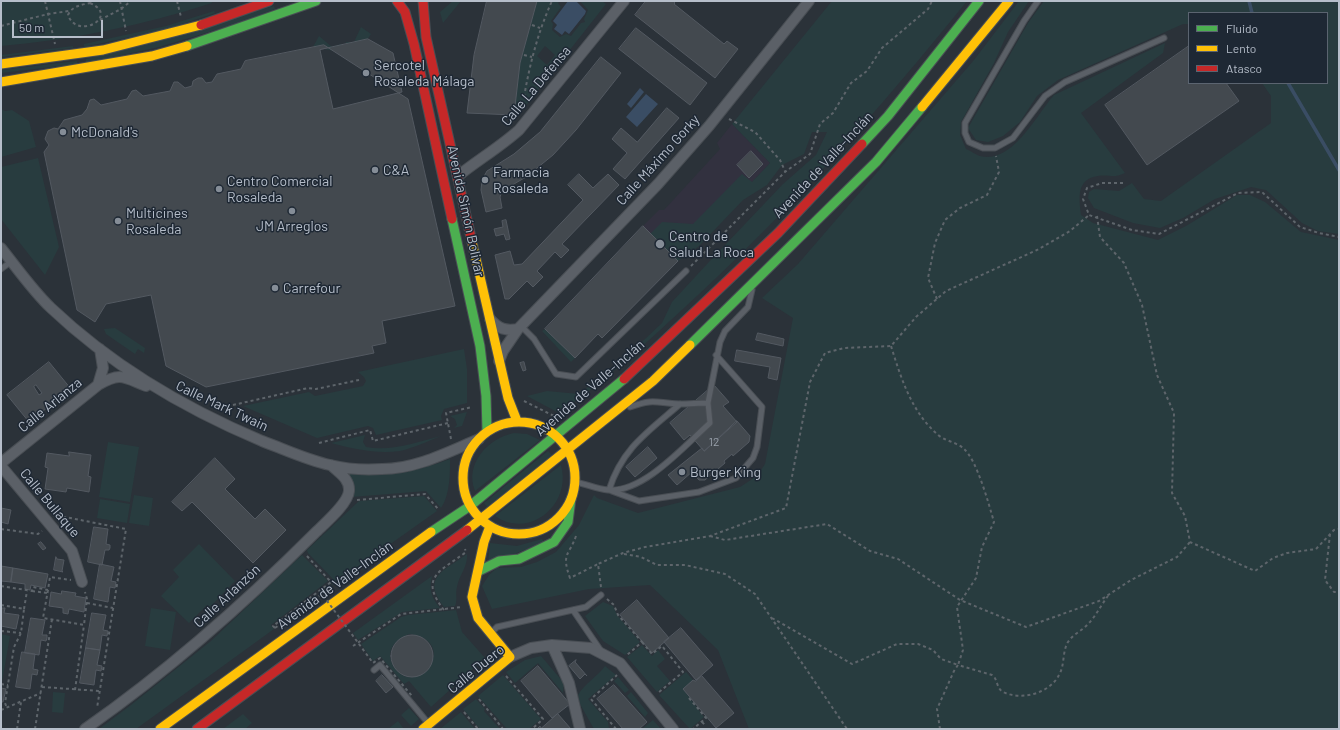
<!DOCTYPE html>
<html>
<head>
<meta charset="utf-8">
<style>
  body { margin:0 }
  #map { position:relative; width:1340px; height:730px; overflow:hidden; background:#2b3239; font-family:Barlow,sans-serif }
  canvas { display:block }
  .frame { position:absolute; inset:0; border:2px solid #b6beca; pointer-events:none }
  .legend { position:absolute; left:1188px; top:12px; width:140px; height:72px; box-sizing:border-box; background:#1e2834; border:1px solid #5b6470; margin:0; padding:5px 7px; list-style:none; font-size:12px; color:#b6beca }
  .legend li { display:flex; align-items:center; gap:8px; height:20px }
  .legend b { width:20px; border:1px solid #5b6470 }
  .scale { position:absolute; left:12px; top:20px; width:91px; height:18px; box-sizing:border-box; border:2px solid #b6beca; border-top:0; padding-left:5px; font-size:12px; line-height:14px; white-space:nowrap; color:#b6beca; -webkit-text-stroke:3px #1e2834; paint-order:stroke }
</style>
</head>
<body>
<div id="map">
<canvas width="1340" height="730"></canvas>
<div class="frame"></div>
<ul class="legend">
<li><b style="height:5px;background:#4caf50"></b>Fluido</li>
<li><b style="height:5px;background:#ffc107"></b>Lento</li>
<li><b style="height:5px;background:#c62828"></b>Atasco</li>
</ul>
<div class="scale">50 m</div>
</div>
<script>
const ctx = document.querySelector('canvas').getContext('2d');
ctx.lineJoin = 'round';
function fillPath(path, color) {
  ctx.fillStyle = color;
  ctx.fill(path, 'evenodd');
}
function stroke(path, color, width, dash) {
  ctx.strokeStyle = color;
  ctx.lineWidth = width;
  ctx.lineCap = dash ? 'butt' : 'round';
  ctx.setLineDash(dash || []);
  ctx.stroke(path);
}
function write(font, color, halo, rows, align = 'center') {
  ctx.font = font + ' Barlow,sans-serif';
  ctx.lineWidth = 3;
  ctx.setLineDash([]);
  ctx.textBaseline = 'middle';
  ctx.strokeStyle = halo;
  ctx.fillStyle = color;
  for (const [text, x, y, turn = 0] of rows) {
    ctx.save();
    ctx.translate(x, y);
    ctx.rotate((+turn || 0) * Math.PI / 180);
    ctx.textAlign = isNaN(turn) ? turn : align;
    if (halo) ctx.strokeText(text, 0, 0);
    ctx.fillText(text, 0, 0);
    ctx.restore();
  }
}
const medical = new Path2D(`
  M732,124L770,163L678,261L602,338L598,334L575,358L545,329L643,226L659,210H664L720,149L717,143Z`);
const green = new Path2D(`
  M1,1H211L212,3C143,25 73,40 1,46Z
  M453,1H461L443,23L440,12Z
  M537,1H560L558,3L561,7L551,21L553,24L552,30L560,37L566,34L571,36L581,23L585,22L584,19L588,10L580,1H602L606,4L528,103L518,115H514L520,63ZM545,46L555,55L547,65L537,56Z
  M832,1H967C880,109 787,214 684,308C644,345 604,382 559,413L527,396L547,391L579,394L625,358L662,323L672,302L708,263L783,184L816,155L827,132H812L804,154L782,165L767,185L743,200L699,246L678,261L650,234L662,222L693,224L742,174L752,182L770,163L732,124Z
  M1019,1H1029L1008,32L994,63L961,122L960,135L966,149C971,151 976,155 980,156C1012,165 1037,114 1054,95L1165,43L1163,53L1081,113L1125,173C1112,179 1110,174 1098,176C1076,179 1079,198 1081,215L1093,223L1158,240L1186,226L1237,195H1250L1265,202L1301,232L1339,240V729H749L718,650L650,585L589,589L492,609L482,586L489,575L497,568L521,567L537,562L556,552L579,525L594,495L597,498L638,513L740,487L757,476L765,464L793,318L762,298L798,264L974,60Z
  M1044,1H1339V234L1318,231L1302,223L1266,190L1251,187L1215,199L1183,218L1160,228L1133,223L1094,208L1088,198L1089,192L1094,189L1119,191L1132,183L1144,199L1161,201L1271,123V96L1262,83H1327V13H1189V24H1183L1058,80L1037,96L1020,122L1003,136L988,142L976,140L968,128L1028,23Z
  M274,6L275,9L239,23L159,47L86,63V59Z
  M214,11L215,13L167,29L84,47V44L166,26Z
  M361,27L371,34L357,55L313,47L319,36L332,47L341,44L345,47L346,42H354Z
  M73,46V48L1,57V55Z
  M77,61V64L1,73V70Z
  M1,109L5,111L12,110L29,121L36,147L1,157Z
  M38,158L59,247L45,275L1,219V167Z
  M115,328L145,348L144,353L138,349L135,354L106,334L104,329Z
  M545,329L575,358L571,362L542,331Z
  M464,349L467,369V403L444,409L441,416L442,420L376,435L373,428L368,426L317,438L243,406L309,392L315,396L363,386L366,381L364,377L358,372Z
  M467,412L462,426L454,428L457,425L455,419L450,416Z
  M514,433L527,434L540,440L475,491C464,463 489,438 514,433Z
  M365,435L363,442L366,447C391,452 417,442 441,436C428,441 414,448 400,451C376,454 354,449 331,443Z
  M108,442L139,447L130,502L99,497Z
  M548,451L552,455L487,507L484,503Z
  M450,459C450,474 450,495 441,508L426,491L351,497L346,472C384,477 415,472 450,459Z
  M561,465C572,504 530,540 495,516Z
  M134,495L153,498L149,526L129,523Z
  M424,496L437,511L331,586L334,582L333,579L308,553L307,550L359,501Z
  M100,499L130,504L127,523L97,518Z
  M542,539L545,543L488,563L490,543L517,546Z
  M199,544L235,581L210,607L207,605L189,623L161,596L179,577L173,570Z
  M467,554C468,567 459,575 457,587C455,593 458,600 455,606L444,607C421,577 444,571 467,554Z
  M302,555L328,581L271,625L274,629L136,729H99L131,705L211,641Z
  M432,576C429,590 431,597 440,608L402,612L358,640L353,633Z
  M603,602L613,606L617,615L640,642L625,655L603,641L585,616Z
  M151,608L176,612L170,650L145,646Z
  M456,610L462,632L485,658L431,707L409,681L404,684L380,656L373,661L361,644L401,617L408,615ZM409,634C462,641 417,701 394,667C384,651 395,640 409,634Z
  M1,634L10,636L2,682H1Z
  M642,645L652,656L658,650L665,659L657,666L670,681L657,692L627,657Z
  M541,656L564,683L563,693L538,663L515,683L506,672L525,660Z
  M605,666L616,675L588,699L608,722L609,729H594L580,704L578,695C585,683 597,677 605,666Z
  M686,672L693,680L683,689L704,717L690,729L659,695Z
  M503,675L541,719L529,729H507L478,696Z
  M618,677L629,690L625,693L614,681Z
  M53,692L65,693L63,713L52,712Z
  M631,692L648,713L645,717L627,696Z
  M476,699L485,709L484,711L500,729H480L463,709Z
  M409,708L419,719L411,726L401,715Z
  M461,712L475,729H440Z
  M243,714L252,723L245,729H223Z
  M653,720L660,728L642,729Z
  M398,721L404,729H388Z`);
const water = new Path2D(`
  M568,1H576L586,11L585,14L569,34L565,31L562,35L554,29L557,25L553,21Z
  M640,88L644,92L631,108L627,104Z
  M646,94L658,104L637,127L626,117Z`);
const stream = new Path2D(`
  M1249,1L1252,13
  M1288,83L1339,170`);
const building = new Path2D(`
  M487,1H537L520,63L514,115L467,113L474,55Z
  M646,1H673L675,3L674,4L724,44L727,41L738,49L715,78L635,15Z
  M636,28L707,83L690,105L619,49Z
  M368,39L393,53L402,92L333,109L320,50Z
  M324,45L408,99L455,306L382,321L386,343L372,346L374,353L206,387L166,366L151,295L106,304L95,322L77,310L44,152L49,145L45,139L48,131L54,128L58,129L64,120L82,115L87,109L90,100L94,99L101,105L127,99L132,91L136,90L143,96L170,91L174,82H178L185,88L192,86L193,81L198,78H202L206,83L212,82L217,74L241,69L245,61Z
  M1189,46V83H1226L1239,101L1147,165L1105,105Z
  M601,57L621,73L576,130L553,155L526,177L502,191L500,197L502,208L486,212L481,190L482,180L487,171L514,154L540,132Z
  M667,108L679,118L625,179L613,169L627,153L612,139L621,128L637,142Z
  M751,151L763,164L749,178L737,165Z
  M579,174L593,188L608,174L619,185L562,244L569,250L561,258L555,252L537,271L543,277L533,287L527,281L509,299H505L495,255L510,251L514,265L522,264L583,200L568,185Z
  M506,220L510,239L506,240L504,234L496,236L494,229L503,227L502,221Z
  M643,226L678,261L602,338L598,334L575,358L545,329Z
  M758,333L784,339L783,346L756,340Z
  M737,350L781,358L777,380L768,378L770,367L735,361Z
  M49,362L71,389L29,422L7,395ZM36,385L42,393L39,395L34,387Z
  M524,362L526,370L523,371L520,363Z
  M714,385L729,402L723,406L737,422L704,451L690,435L684,440L670,423Z
  M737,421L750,436L749,442L733,456L732,454L724,461L725,463L705,480H699L692,472L677,485L668,475L702,448L704,451Z
  M648,447L657,458L635,477L626,467Z
  M69,452L91,455L88,476L91,477L89,492L67,488L66,492L45,489L48,468L45,467L47,453L69,456Z
  M215,458L235,479L225,489L255,519L265,509L286,530L253,563L192,502L182,511L172,502Z
  M1,508L11,510L8,524L1,522Z
  M94,527L108,529L106,544L110,545V548L109,550H105L102,565L88,562Z
  M41,542L46,548L43,550L38,544Z
  M56,557L57,559L64,560L62,571L63,572L54,570Z
  M100,564L114,567L111,581L116,582L115,588L110,587L108,602L94,599Z
  M1,566L13,568L11,582L1,581Z
  M13,568L48,574L45,588L31,585L30,590L25,589V584L11,582Z
  M62,591L76,593L75,596L86,598L84,612L69,609L68,614L63,613V608L49,606L51,592L61,594Z
  M637,600L669,638L652,653L620,615Z
  M1,608H5L4,613L19,615L16,629L1,626Z
  M92,613L106,615L103,630L108,631L107,636L102,635L100,650L86,648Z
  M31,618L45,620L42,635H47V638L46,641L41,640L39,655L25,653Z
  M681,628L713,665L696,680L664,642Z
  M391 656a21 21 0 1 1 42 0a21 21 0 1 1-42 0Z
  M86,648L100,650L97,665L102,666L101,671L96,670L94,685L80,683Z
  M22,652L35,654L33,669L38,670L37,675L32,674L30,689L16,687Z
  M576,660L575,662L587,676L585,674L580,679L569,666Z
  M538,666L570,704L552,718L521,681Z
  M382,675L393,687L386,693L376,681Z
  M702,676L734,713L716,728L683,689L693,680L695,681Z
  M614,685L647,722L639,729H623L597,699Z
  M1,688L6,689L3,702H1Z
  M558,714L571,729H537L540,726L541,728Z`);
const path = new Path2D(`
  M45,1L55,44
  M120,1L126,31
  M177,1L181,17
  M90,3C121,16 77,41 68,15C72,6 81,5 90,3Z
  M100,20L121,9L131,1
  M532,25L540,28
  M1,26L48,14L69,11
  M524,55L532,57
  M524,97C530,63 538,32 552,1
  M729,119L755,132L780,160L785,171
  M1123,183H1102L1087,188L1083,199L1089,215L1132,230L1159,234L1238,193L1262,192L1300,227L1319,233L1339,237
  M1097,216L1100,237L1124,263L1142,305L1157,375L1174,413L1172,493L1185,516L1190,542L1255,571L1273,558L1287,553L1316,549L1334,530L1339,529
  M691,266L785,172L810,154L820,124L833,113L851,83L867,71L882,48L928,9L932,1
  M937,299L928,278L935,243L945,220L960,208L987,195L999,172L996,156
  M524,401L556,417
  M233,405L308,388L316,389L359,380
  M451,439L446,413L472,407
  M319,443L370,430L373,441L448,423
  M357,500L425,494L439,510
  M58,518L60,516L126,529L97,708
  M1,529L38,534L42,531
  M1330,534L1325,580L1334,592H1339
  M576,536C569,556 561,553 570,578L598,564
  M710,536L725,540L827,524L870,551L898,559L960,600L1026,627L1099,601L1131,580L1177,557L1190,542
  M624,554L641,557L657,565H685L725,574L755,594L847,729
  M1,586L32,591L33,587L48,590L50,577L71,580
  M601,587L598,564L623,553L645,547L710,536L786,508L810,382L825,353L844,348L891,346L916,317L946,291L1037,250L1070,231L1089,215
  M48,590L43,618L84,625L87,599L85,592
  M32,591L47,593
  M607,599L614,605L618,615L642,642L627,655
  M87,603L113,608
  M1,605L24,609L21,633L14,647L5,703L7,708
  M24,609L27,591
  M444,610C418,577 441,571 466,552L465,549
  M772,618L852,664L897,644H918L933,650L941,659L958,665L963,650L957,607L976,578L982,547L994,522C989,505 977,460 964,449C957,442 944,441 937,434C911,411 901,378 891,346
  M275,628L273,626L331,582L306,555
  M1,631L21,633
  M642,642L652,654L662,646L683,672L658,693
  M353,646L401,614L462,607
  M506,676L543,719L532,729
  M1,684L8,685
  M42,687L100,691
  M75,690L84,625
  M689,698L706,718L693,729
  M479,699L503,729
  M1,710L41,693
  M464,712L478,729
  M702,722L705,725
  M17,729L21,702
  M35,729L52,619
  M616,729L591,699L617,675
  M940,729L937,709L954,671L958,665L992,675C998,679 996,688 1003,692C1022,701 1050,693 1059,675C1065,665 1062,652 1068,642C1073,634 1082,631 1088,624C1096,616 1101,605 1108,596`);
const lane = new Path2D(`
  M1038,1L1024,21L965,123V133L969,142L983,148H995L1013,138L1045,96L1065,82L1164,38
  M1,269L12,261
  M521,326L534,339L556,374L576,377L686,271
  M680,404C649,431 622,448 609,490L639,501L699,492L736,478L753,458L757,447L762,407L716,355
  M630,407C655,398 655,403 680,404C689,404 699,403 708,403L720,342L725,331L748,307L752,290
  M575,482C586,484 597,489 608,490C644,493 685,445 710,423L708,403
  M573,610L601,651
  M492,632L497,627L586,607L601,595
  M374,670L380,665L428,723`);
const street = new Path2D(`
  M458,176C478,160 500,147 519,130L624,1
  M1,248C17,268 33,291 51,308C112,366 186,409 262,441C284,449 307,460 330,465C346,469 366,470 382,469C416,469 448,452 479,439
  M490,319C499,329 505,331 518,329
  M499,361L503,351L518,329L658,184L709,126L809,1
  M98,385C121,372 123,377 146,386
  M1,463L98,385L103,368L100,349
  M1,466L72,551L82,582
  M552,645L569,683L580,729
  M510,657L531,648L552,645L591,648L620,663L673,729
  M85,729C168,671 244,604 315,533C324,524 348,504 349,491C350,479 339,473 331,465`);
const fast = new Path2D(`
  M187,46L316,1
  M862,144L888,116L979,1
  M452,219L480,346L486,396L487,431
  M690,345L876,162L922,107
  M431,532L470,506L624,379
  M479,571L499,561L519,559L554,542L568,522L571,499`);
const slow = new Path2D(`
  M1,64L103,50L201,25
  M1,82L152,56L187,46
  M922,107L1009,1
  M472,242L508,398L517,421
  M463 478a56 56 0 1 1 112 0a56 56 0 1 1-112 0Z
  M467,530L653,381L690,345
  M160,729L431,532
  M423,729L510,657L478,618L472,597L484,542L490,526`);
const jam = new Path2D(`
  M397,1L405,12L414,44L452,219
  M423,1L426,37L472,242
  M201,25L269,1
  M624,379L778,233L862,144
  M197,729L467,530`);
const pathBridge = new Path2D(`
  M275,628L322,594L373,663L380,658L412,696`);
const markers = [
  [366,73,4,"#858d97"],
  [63,132,4,"#858d97"],
  [375,170,4,"#858d97"],
  [485,180,4,"#858d97"],
  [219,189,4,"#858d97"],
  [292,211,4,"#858d97"],
  [118,221,4,"#858d97"],
  [660,244,5,"#858d97"],
  [275,288,4,"#858d97"],
  [682,472,4,"#858d97"]
];
const numberNames = [
  ["12",714,442]
];
const poiNames = [
  ["Sercotel",374,65],
  ["Rosaleda Málaga",374,81],
  ["McDonald's",71,132],
  ["C&A",383,170],
  ["Farmacia",493,172],
  ["Rosaleda",493,188],
  ["Centro Comercial",227,181],
  ["Rosaleda",227,197],
  ["Multicines",126,213],
  ["Rosaleda",126,229],
  ["JM Arreglos",292,226,"center"],
  ["Centro de",669,236],
  ["Salud La Roca",669,252],
  ["Carrefour",283,288],
  ["Burger King",690,472]
];
const streetNames = [
  ["Calle La Defensa",536,86,-50],
  ["Calle Máximo Gorky",658,160,-48],
  ["Avenida de Valle-Inclán",823,165,-47],
  ["Avenida Simón Bolivar",466,211,78],
  ["Avenida de Valle-Inclán",590,388,-41],
  ["Calle Arlanza",50,405,-39],
  ["Calle Mark Twain",222,406,25],
  ["Calle Bullaque",50,503,50],
  ["Avenida de Valle-Inclán",335,585,-36],
  ["Calle Arlanzón",227,596,-43],
  ["Calle Duero",476,669,-39]
];
fillPath(medical, '#32313f');
fillPath(green, '#283c3f');
fillPath(water, '#3a4d64');
stroke(stream, '#3a4d64', 3.5);
fillPath(building, '#43494f');
stroke(building, '#535961', 1);
stroke(lane, '#494e54', 7);
stroke(street, '#494e54', 12);
stroke(fast, '#494e54', 11);
stroke(slow, '#494e54', 11);
stroke(jam, '#494e54', 11);
stroke(path, '#5e656b', 2, [3, 3]);
stroke(lane, '#5b6067', 5);
stroke(street, '#5b6067', 10);
stroke(fast, '#4caf50', 9);
stroke(slow, '#ffc107', 9);
stroke(jam, '#c62828', 9);
stroke(pathBridge, '#5e656b', 2, [3, 3]);
for (const [x, y, r, color] of markers) {
  const dot = new Path2D();
  dot.arc(x, y, r, 0, 2 * Math.PI);
  ctx.fillStyle = color;
  ctx.fill(dot);
  stroke(dot, '#1e2834', 1.5);
}
write('12px', '#99a1ab', null, numberNames);
write('14px', '#b6beca', '#1e2834', poiNames, 'left');
write('14px', '#b6beca', '#1e2834', streetNames);
</script>
</body>
</html>
